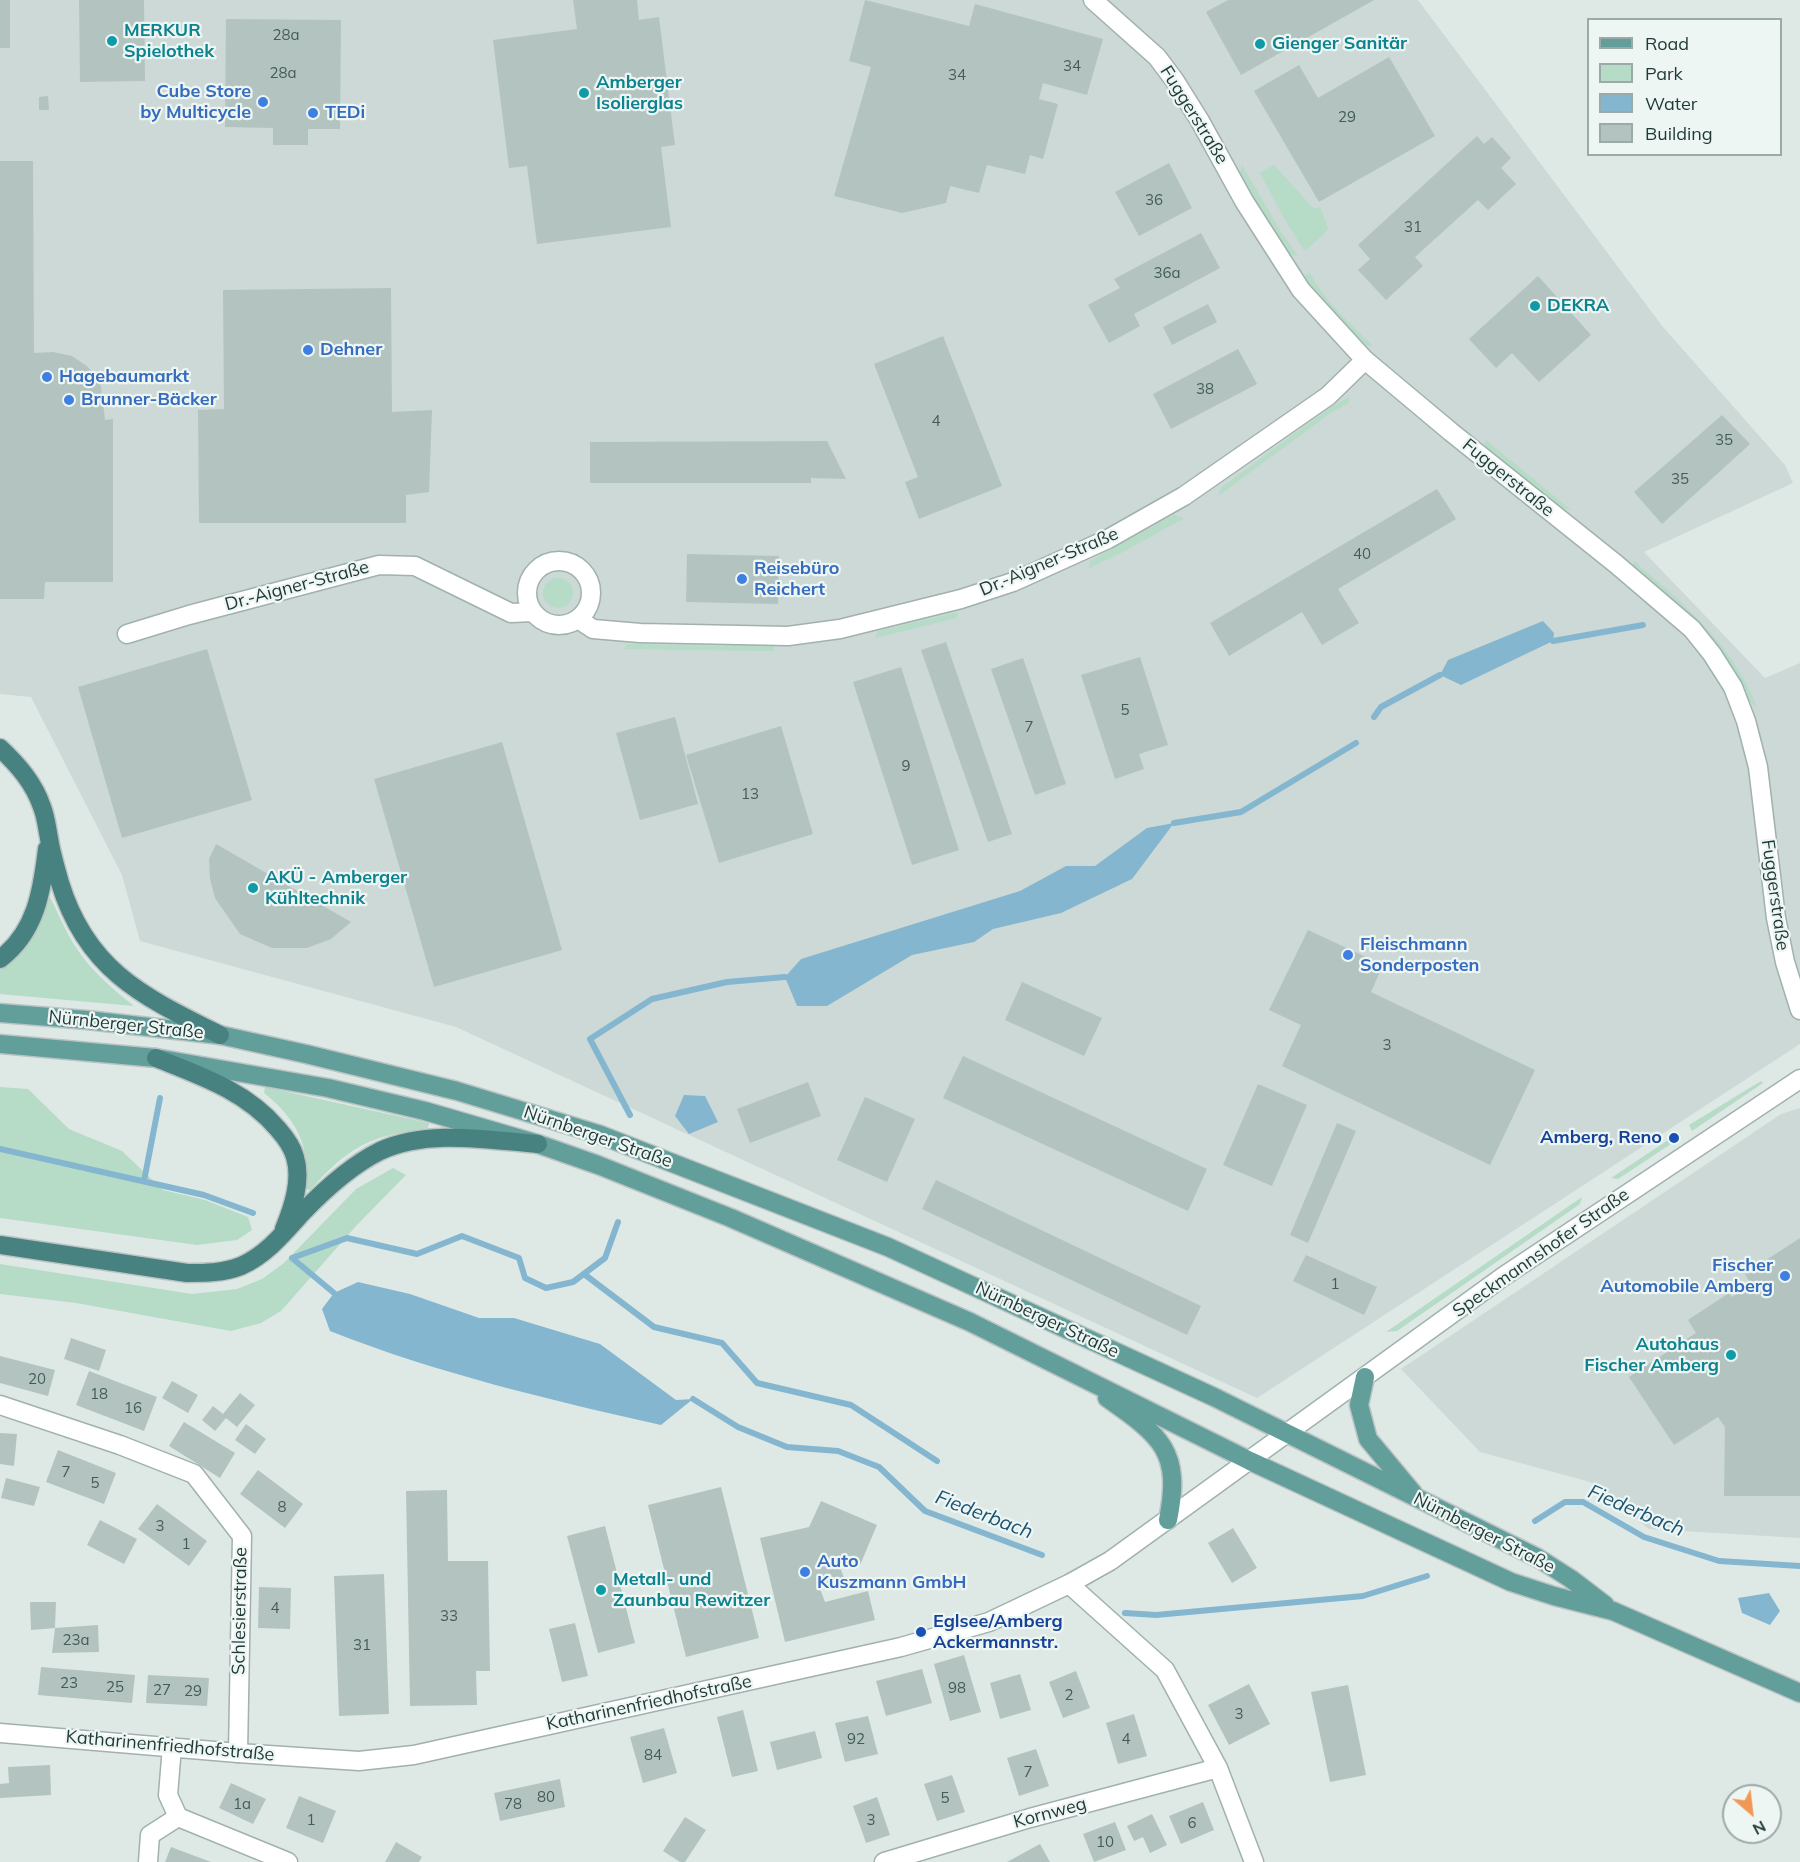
<!DOCTYPE html>
<html>
<head>
<meta charset="utf-8">
<style>
  body { margin:0 }
  #map { position:relative; width:1800px; height:1862px; overflow:hidden; background:#dee9e6; font-family:Mulish,sans-serif }
  canvas { display:block }
  .legend { position:absolute; left:1587px; top:18px; width:195px; height:138px; box-sizing:border-box; background:#eef6f4; border:2px solid #9baaa8; margin:0; padding:8px 10px; list-style:none; font-size:18px; color:#1f3937 }
  .legend li { display:flex; align-items:center; gap:12px; height:30px }
  .legend b { width:30px; border:2px solid #9baaa8 }
  .north { position:absolute; left:1722px; top:1784px; width:60px; height:60px; box-sizing:border-box; background:#eef6f4; border:2px solid #9baaa8; border-radius:50%; rotate:152deg; font-size:16px; font-weight:700; line-height:24px; text-align:center; color:#1f3937 }
  .north::after { content:''; display:block; margin:auto; width:21px; height:27px; background:#f19854; clip-path:polygon(50% 0,100% 100%,50% 72%,0 100%) }
</style>
</head>
<body>
<div id="map">
<canvas width="1800" height="1862"></canvas>
<ul class="legend">
<li><b style="height:8px;background:#629f9b"></b>Road</li>
<li><b style="height:16px;background:#b6dbc7"></b>Park</li>
<li><b style="height:16px;background:#85b6cf"></b>Water</li>
<li><b style="height:16px;background:#b3c4c0"></b>Building</li>
</ul>
<div class="north">N</div>
</div>
<script>
const ctx = document.querySelector('canvas').getContext('2d');
ctx.lineJoin = 'round';
function fillPath(path, color) {
  ctx.fillStyle = color;
  ctx.fill(path, 'evenodd');
}
function stroke(path, color, width, dash) {
  ctx.strokeStyle = color;
  ctx.lineWidth = width;
  ctx.lineCap = dash ? 'butt' : 'round';
  ctx.setLineDash(dash || []);
  ctx.stroke(path);
}
function write(font, color, halo, rows, align = 'center') {
  ctx.font = font + ' Mulish,sans-serif';
  ctx.lineWidth = 4.5;
  ctx.setLineDash([]);
  ctx.textBaseline = 'middle';
  ctx.strokeStyle = halo;
  ctx.fillStyle = color;
  for (const [text, x, y, turn = 0] of rows) {
    ctx.save();
    ctx.translate(x, y);
    ctx.rotate((+turn || 0) * Math.PI / 180);
    ctx.textAlign = isNaN(turn) ? turn : align;
    if (halo) ctx.strokeText(text, 0, 0);
    ctx.fillText(text, 0, 0);
    ctx.restore();
  }
}
const built = new Path2D(`
  M0,0H1418L1663,327L1785,465L1793,483L1644,552L1765,678L1800,663V1044L1257,1398L456,1027L140,941L122,875L31,697L0,694Z
  M1800,1108V1538L1649,1529L1590,1482L1480,1452L1401,1369L1781,1114Z`);
const green = new Path2D(`
  M1242,165L1281,232L1298,256L1290,255L1266,221L1240,172Z
  M1274,165L1314,209L1320,207L1328,228L1325,233L1305,251L1285,220L1260,173Z
  M1310,273C1321,297 1353,327 1373,346L1365,345C1343,324 1319,304 1305,276Z
  M1349,397V403L1332,412L1218,496L1222,487L1331,407Z
  M1486,440L1571,510L1560,508L1484,447Z
  M1174,515L1184,518L1121,553L1089,568L1090,561Z
  M1634,561C1683,603 1733,645 1757,707C1744,700 1737,673 1728,661C1700,626 1664,597 1632,567Z
  M543 593a15 15 0 1 1 30 0a15 15 0 1 1-30 0Z
  M958,612L957,618L875,638L878,631Z
  M628,644L721,646L772,644L774,648L773,651H759L624,649Z
  M50,897C60,917 68,938 82,956C96,975 115,991 134,1006L0,994V970C27,948 37,929 50,897Z
  M1761,1081L1763,1083L1692,1131L1689,1125Z
  M0,1087L28,1089L69,1129L122,1151L163,1190L205,1200L248,1217L252,1230L237,1240L197,1245L0,1218Z
  M265,1087L429,1123L428,1128C370,1136 349,1146 310,1190L306,1189C311,1147 296,1118 264,1093Z
  M1674,1136L1677,1140L1618,1179L1611,1178Z
  M393,1168L406,1175L356,1226L281,1311L261,1323L231,1331L76,1303L0,1294V1264L192,1294L237,1289L262,1279L284,1263L356,1189Z
  M1582,1197L1580,1204L1397,1331L1386,1332Z`);
const water = new Path2D(`
  M1543,621L1554,633L1553,641L1461,685L1440,675L1448,660Z
  M1174,823L1132,879L1061,913L993,929L974,942L912,955L827,1006H797L785,977L801,959L1020,891L1066,866H1095L1147,828Z
  M684,1095L705,1096L718,1122L689,1134L675,1116Z
  M358,1282L410,1294L479,1318H514L600,1344L676,1400L693,1399L661,1425C550,1400 436,1373 330,1331L322,1309L334,1293Z
  M1769,1593L1780,1611L1770,1625L1742,1613L1738,1598Z`);
const stream = new Path2D(`
  M1553,641L1643,625
  M1374,717L1381,707L1440,675
  M1174,823L1241,812L1356,743
  M630,1115L590,1039L652,999L727,982L785,977
  M0,1149L204,1195L253,1213
  M144,1181L160,1098
  M584,1274L654,1327L722,1343L757,1383L851,1405L937,1461
  M334,1293L292,1258L347,1238L417,1254L462,1236L519,1258L525,1278L546,1288L573,1282L605,1258L618,1222
  M693,1399L738,1427L787,1447L838,1451L879,1467L925,1511L1042,1555
  M1535,1521L1565,1502H1583L1644,1537L1719,1561L1800,1566
  M1125,1613L1156,1615L1363,1596L1427,1576`);
const building = new Path2D(`
  M0,0H10V48H0Z
  M79,0H144L145,81L80,82Z
  M573,0H637L639,20L659,17L675,145L661,147L671,227L537,244L527,166L509,168L493,40L577,29Z
  M865,0L969,26L975,4L1103,39L1087,95L1043,83L1039,99L1058,104L1043,159L1030,155L1025,174L987,165L979,193L950,186L946,203L902,213L834,196L871,67L849,61Z
  M1228,0H1374L1241,75L1206,12Z
  M226,19L341,20L340,129H308V145H273V128L225,127Z
  M1389,57L1435,136L1319,202L1254,91L1299,65L1318,98Z
  M48,96L49,110H39V97Z
  M1477,136L1484,144L1492,137L1511,158L1501,168L1516,184L1488,210L1478,200L1415,257L1423,266L1386,300L1358,270L1370,259L1358,245Z
  M0,161H33L34,353L53,352L72,356L88,367L101,386L105,420L113,419V582H45L44,599H0Z
  M1169,163L1192,208L1139,236L1115,192Z
  M1201,233L1220,268L1134,314L1140,326L1109,343L1088,305L1120,288L1114,279Z
  M1538,276L1591,335L1539,382L1512,353L1496,368L1469,339Z
  M391,288L392,412L432,410L429,492L406,495V523H199L198,410L224,409L223,290Z
  M1208,304L1217,322L1172,345L1163,327Z
  M943,336L1002,486L919,519L905,482L918,477L874,364Z
  M1238,349L1257,384L1171,429L1153,394Z
  M1722,415L1750,444L1662,524L1634,492Z
  M827,441L846,479L811,478V483H590V442Z
  M1437,489L1456,519L1338,589L1359,623L1322,645L1302,612L1229,656L1210,623Z
  M687,554L779,556L778,604L686,602Z
  M946,642L1012,834L988,842L921,650Z
  M207,649L252,800L122,838L78,687Z
  M1140,657L1168,745L1139,754L1144,769L1115,779L1081,675Z
  M1023,658L1066,784L1035,795L991,669Z
  M901,667L959,850L912,865L853,682Z
  M675,717L698,804L640,820L616,733Z
  M781,726L813,834L719,863L686,755Z
  M502,742L562,950L434,987L374,779Z
  M216,844L351,922L331,939L307,948H272L240,934L215,898L210,879L209,859Z
  M1308,930L1383,965L1371,992L1535,1070L1490,1165L1282,1066L1301,1025L1269,1010Z
  M1022,982L1102,1018L1084,1056L1005,1020Z
  M963,1056L1207,1169L1188,1211L943,1098Z
  M808,1082L821,1116L750,1143L737,1109Z
  M1258,1084L1307,1105L1272,1186L1223,1165Z
  M865,1097L915,1119L887,1182L837,1160Z
  M1337,1123L1356,1131L1308,1243L1290,1235Z
  M936,1180L1201,1306L1187,1335L922,1209Z
  M1800,1238V1496H1724L1725,1427L1718,1417L1674,1445L1629,1377L1696,1333L1688,1320L1729,1293L1732,1297L1751,1284L1745,1274Z
  M1306,1255L1377,1287L1364,1315L1293,1281Z
  M71,1338L106,1350L99,1371L64,1359Z
  M0,1356L55,1370L48,1396L0,1383Z
  M89,1371L157,1397L144,1431L76,1405Z
  M172,1381L198,1395L188,1413L162,1398Z
  M240,1393L255,1405L237,1427L226,1418L215,1431L202,1420L213,1406L223,1414Z
  M184,1422L235,1453L220,1478L169,1446Z
  M246,1424L266,1439L255,1454L235,1440Z
  M0,1433L17,1434L14,1466L0,1464Z
  M58,1450L116,1473L104,1504L46,1482Z
  M258,1470L303,1504L285,1528L240,1494Z
  M6,1478L40,1487L34,1506L1,1498Z
  M721,1487L759,1638L686,1657L648,1505Z
  M447,1490L448,1561H488L490,1671H476L477,1705L410,1706L406,1491Z
  M821,1501L877,1525L860,1565L836,1556L844,1578L819,1586L825,1602L868,1591L875,1620L785,1642L760,1538L809,1527Z
  M157,1504L207,1541L189,1566L138,1529Z
  M100,1520L137,1539L124,1564L87,1545Z
  M605,1526L635,1643L598,1653L567,1536Z
  M1233,1528L1257,1568L1232,1583L1208,1543Z
  M384,1574L389,1714L339,1716L334,1576Z
  M259,1587L291,1588L290,1629L258,1628Z
  M30,1602H56L55,1628L31,1630Z
  M575,1623L588,1676L562,1682L549,1629Z
  M98,1625L99,1652L52,1653L55,1628Z
  M964,1655L981,1712L950,1721L934,1664Z
  M41,1667L135,1675L132,1703L38,1695Z
  M922,1669L932,1703L886,1716L876,1681Z
  M1076,1671L1090,1708L1063,1718L1049,1682Z
  M1020,1674L1031,1710L1000,1719L990,1683Z
  M148,1675L209,1678L207,1706L146,1703Z
  M1249,1684L1270,1724L1229,1745L1208,1705Z
  M1348,1685L1366,1775L1330,1782L1311,1692Z
  M743,1710L758,1771L732,1777L717,1717Z
  M1134,1714L1147,1756L1118,1764L1106,1723Z
  M868,1716L878,1754L845,1762L835,1723Z
  M664,1728L677,1773L643,1783L630,1737Z
  M815,1731L822,1758L777,1770L770,1742Z
  M1036,1749L1049,1786L1019,1796L1007,1758Z
  M50,1765L51,1795L0,1798V1784L9,1783L8,1767Z
  M952,1775L965,1812L937,1821L924,1784Z
  M560,1779L565,1807L500,1821L494,1793Z
  M231,1783L266,1799L253,1824L219,1808Z
  M299,1796L336,1811L323,1843L286,1828Z
  M877,1797L890,1835L866,1843L853,1806Z
  M1203,1802L1214,1830L1181,1844L1169,1816Z
  M1152,1814L1167,1845L1150,1853L1143,1837L1134,1841L1127,1826Z
  M685,1817L706,1830L685,1862H680L663,1851Z
  M1115,1822L1126,1850L1094,1862L1083,1834Z
  M396,1842L422,1857L419,1862H385Z
  M1040,1844L1050,1862H1007Z
  M171,1847L211,1862H165Z`);
const minor = new Path2D(`
  M527 593a32 32 0 1 1 64 0a32 32 0 1 1-64 0Z
  M578,619L593,629L640,633L788,636L840,629L961,599L1013,582L1108,539L1184,496L1328,396L1365,360
  M127,634L189,615L379,565L415,566L511,613L532,612
  M0,1405L120,1445L194,1474L242,1536L238,1753
  M1069,1584L1165,1670L1218,1768L1254,1862
  M148,1862L150,1835L178,1817
  M884,1862L1030,1818L1218,1768`);
const tertiary = new Path2D(`
  M1093,0L1157,57L1175,81L1200,121L1244,201L1301,290L1365,360L1451,432L1616,564L1692,629L1712,654L1733,687L1746,721L1758,767L1776,918L1785,962L1800,1010
  M0,1733L238,1753L359,1761L414,1755L901,1647L989,1622L1069,1584L1110,1561L1504,1276L1800,1079
  M172,1747L168,1795L178,1817L288,1862`);
const primary = new Path2D(`
  M0,1013L87,1020L220,1035L306,1054L457,1091L598,1134L888,1247L1214,1397L1538,1558L1571,1579L1605,1605
  M0,1044L156,1058L328,1088L425,1111L538,1144L598,1165L731,1218L970,1322L1250,1461L1511,1582L1554,1596L1613,1611L1800,1693
  M1365,1377L1359,1405L1368,1439L1413,1493
  M1107,1398C1161,1436 1182,1451 1168,1520`);
const trunk = new Path2D(`
  M0,748C18,765 34,783 42,807C46,817 47,828 49,838C51,853 56,868 60,883C87,971 144,997 220,1035
  M0,959C36,932 42,891 47,849
  M156,1058C201,1076 246,1091 278,1129C285,1137 292,1146 295,1157C302,1180 293,1207 284,1229
  M0,1245L187,1273C205,1273 223,1273 241,1266C266,1255 284,1233 302,1213C325,1189 350,1166 380,1151C428,1129 487,1140 538,1144`);
const markers = [
  [112,41,6,"#0f9aa8"],
  [1260,44,6,"#0f9aa8"],
  [584,93,6,"#0f9aa8"],
  [263,102,6,"#3f7fe0"],
  [313,113,6,"#3f7fe0"],
  [1535,306,6,"#0f9aa8"],
  [308,350,6,"#3f7fe0"],
  [47,377,6,"#3f7fe0"],
  [69,400,6,"#3f7fe0"],
  [742,579,6,"#3f7fe0"],
  [253,888,6,"#0f9aa8"],
  [1348,955,6,"#3f7fe0"],
  [1674,1138,6,"#1a4fb4"],
  [1785,1276,6,"#3f7fe0"],
  [1731,1355,6,"#0f9aa8"],
  [805,1572,6,"#3f7fe0"],
  [601,1590,6,"#0f9aa8"],
  [921,1632,6,"#1a4fb4"]
];
const numberNames = [
  ["28a",286,35],
  ["34",1072,66],
  ["28a",283,73],
  ["34",957,75],
  ["29",1347,117],
  ["36",1154,200],
  ["31",1413,227],
  ["36a",1167,273],
  ["38",1205,389],
  ["4",936,421],
  ["35",1724,440],
  ["35",1680,479],
  ["40",1362,554],
  ["5",1125,710],
  ["7",1029,727],
  ["9",906,766],
  ["13",750,794],
  ["3",1387,1045],
  ["1",1335,1284],
  ["20",37,1379],
  ["18",99,1394],
  ["16",133,1408],
  ["7",66,1472],
  ["5",95,1483],
  ["8",282,1507],
  ["3",160,1526],
  ["1",186,1544],
  ["4",275,1608],
  ["33",449,1616],
  ["23a",76,1640],
  ["31",362,1645],
  ["23",69,1683],
  ["25",115,1687],
  ["98",957,1688],
  ["27",162,1690],
  ["29",193,1691],
  ["2",1069,1695],
  ["3",1239,1714],
  ["92",856,1739],
  ["4",1126,1739],
  ["84",653,1755],
  ["7",1028,1772],
  ["80",546,1797],
  ["5",945,1798],
  ["1a",242,1804],
  ["78",513,1804],
  ["1",311,1820],
  ["3",871,1820],
  ["6",1192,1823],
  ["10",1105,1842]
];
const cultureNames = [
  ["MERKUR",124,31],
  ["Spielothek",124,52],
  ["Gienger Sanitär",1272,44],
  ["Amberger",596,83],
  ["Isolierglas",596,104],
  ["DEKRA",1547,306],
  ["AKÜ - Amberger",265,878],
  ["Kühltechnik",265,899],
  ["Autohaus",1719,1345,"right"],
  ["Fischer Amberg",1719,1366,"right"],
  ["Metall- und",613,1580],
  ["Zaunbau Rewitzer",613,1601]
];
const shopNames = [
  ["Cube Store",251,92,"right"],
  ["by Multicycle",251,113,"right"],
  ["TEDi",325,113],
  ["Dehner",320,350],
  ["Hagebaumarkt",59,377],
  ["Brunner-Bäcker",81,400],
  ["Reisebüro",754,569],
  ["Reichert",754,590],
  ["Fleischmann",1360,945],
  ["Sonderposten",1360,966],
  ["Fischer",1773,1266,"right"],
  ["Automobile Amberg",1773,1287,"right"],
  ["Auto",817,1562],
  ["Kuszmann GmbH",817,1583]
];
const streetNames = [
  ["Fuggerstraße",1194,115,58],
  ["Fuggerstraße",1508,478,39],
  ["Dr.-Aigner-Straße",1049,562,-23],
  ["Dr.-Aigner-Straße",297,586,-15],
  ["Fuggerstraße",1775,895,82],
  ["Nürnberger Straße",126,1025,6],
  ["Nürnberger Straße",598,1137,19],
  ["Speckmannshofer Straße",1541,1253,-35],
  ["Nürnberger Straße",1047,1320,25],
  ["Nürnberger Straße",1484,1533,27],
  ["Schlesierstraße",240,1611,-89],
  ["Katharinenfriedhofstraße",649,1703,-12],
  ["Katharinenfriedhofstraße",170,1746,5],
  ["Kornweg",1050,1813,-15]
];
const transitNames = [
  ["Amberg, Reno",1662,1138],
  ["Eglsee/Amberg",933,1622,"left"],
  ["Ackermannstr.",933,1643,"left"]
];
const waterNames = [
  ["Fiederbach",1636,1511,23],
  ["Fiederbach",984,1515,21]
];
fillPath(built, '#ccd9d6');
fillPath(green, '#b6dbc7');
fillPath(water, '#85b6cf');
stroke(stream, '#85b6cf', 6);
fillPath(building, '#b3c4c0');
stroke(minor, '#a1b1ae', 21);
stroke(tertiary, '#a1b1ae', 21);
stroke(primary, '#bcc4c3', 21);
stroke(trunk, '#bcc4c3', 21);
stroke(minor, '#fff', 18);
stroke(tertiary, '#fff', 18);
stroke(primary, '#629f9b', 18);
stroke(trunk, '#478280', 18);
for (const [x, y, r, color] of markers) {
  const dot = new Path2D();
  dot.arc(x, y, r, 0, 2 * Math.PI);
  ctx.fillStyle = color;
  ctx.fill(dot);
  stroke(dot, '#eef6f4', 2);
}
write('15px', '#445c59', null, numberNames);
write('bold 18px', '#0d838f', '#eef6f4', cultureNames, 'left');
write('bold 18px', '#366cbe', '#eef6f4', shopNames, 'left');
write('18px', '#1f3937', '#eef6f4', streetNames);
write('bold 18px', '#164399', '#eef6f4', transitNames, 'right');
write('italic 20px', '#1b5474', '#eef6f4', waterNames);
</script>
</body>
</html>
